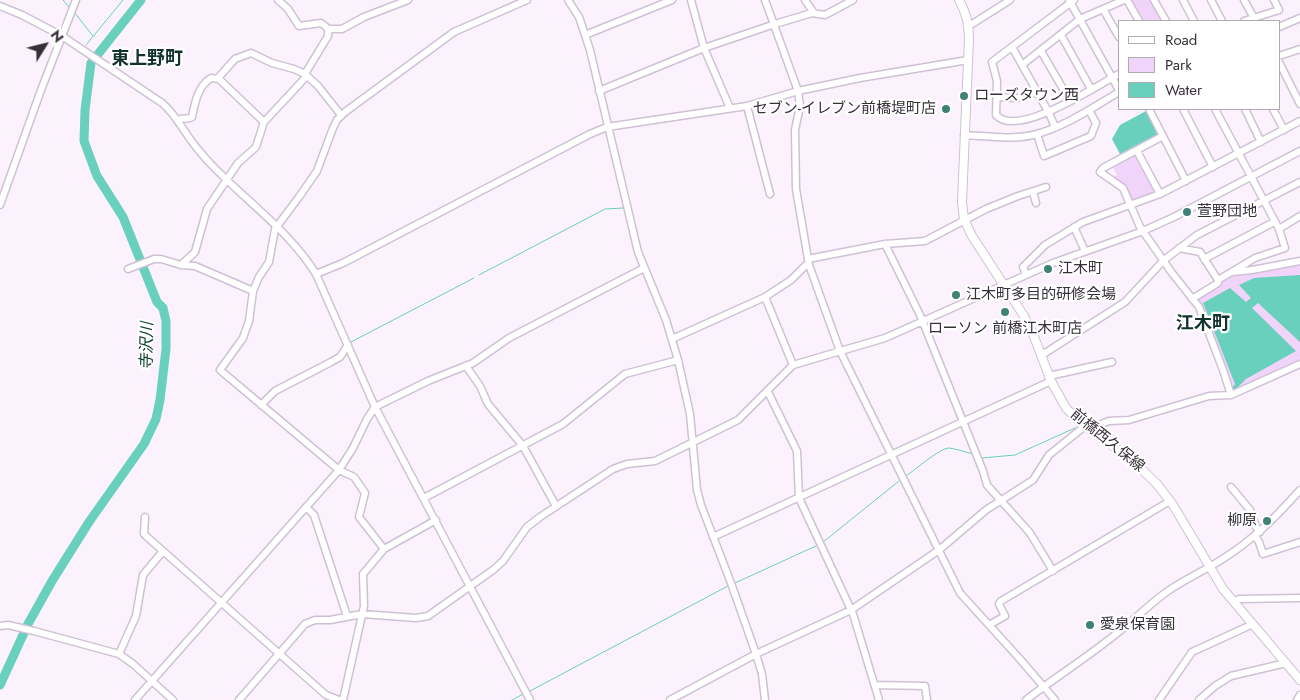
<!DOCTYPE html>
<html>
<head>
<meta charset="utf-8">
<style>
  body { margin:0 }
  #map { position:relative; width:1300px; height:700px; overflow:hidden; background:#fbf2fe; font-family:Jost,sans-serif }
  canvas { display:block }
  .legend { position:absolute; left:1118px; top:20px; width:162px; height:90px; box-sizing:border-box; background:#fff; border:1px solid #afacaf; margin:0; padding:6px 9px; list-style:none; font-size:15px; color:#363038 }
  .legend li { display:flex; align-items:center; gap:10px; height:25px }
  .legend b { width:25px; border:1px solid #afacaf }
  .north { position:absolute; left:20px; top:20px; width:50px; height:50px; -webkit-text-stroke:4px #fff; paint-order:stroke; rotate:54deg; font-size:14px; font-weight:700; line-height:20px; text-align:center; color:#363038 }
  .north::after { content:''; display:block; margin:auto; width:18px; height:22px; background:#363038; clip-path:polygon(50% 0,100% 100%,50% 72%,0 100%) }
</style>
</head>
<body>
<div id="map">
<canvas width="1300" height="700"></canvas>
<ul class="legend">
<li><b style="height:6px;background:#fff"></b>Road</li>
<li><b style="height:14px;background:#f0d4fa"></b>Park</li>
<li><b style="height:14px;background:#68d0bd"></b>Water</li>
</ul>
<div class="north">N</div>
</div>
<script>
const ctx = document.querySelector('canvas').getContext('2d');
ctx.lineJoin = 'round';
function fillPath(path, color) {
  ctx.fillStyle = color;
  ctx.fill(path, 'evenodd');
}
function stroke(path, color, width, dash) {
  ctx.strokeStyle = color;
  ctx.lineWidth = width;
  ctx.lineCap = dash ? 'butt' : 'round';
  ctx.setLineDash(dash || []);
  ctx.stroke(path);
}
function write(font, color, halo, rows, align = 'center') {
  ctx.font = font + ' Jost,"Noto Sans JP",sans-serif';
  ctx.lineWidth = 4.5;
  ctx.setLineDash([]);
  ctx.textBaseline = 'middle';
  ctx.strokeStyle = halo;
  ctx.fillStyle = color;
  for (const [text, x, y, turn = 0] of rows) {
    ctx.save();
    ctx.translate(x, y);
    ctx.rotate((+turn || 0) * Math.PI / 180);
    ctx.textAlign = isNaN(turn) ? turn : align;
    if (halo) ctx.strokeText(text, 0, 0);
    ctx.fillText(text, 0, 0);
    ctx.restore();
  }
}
const green = new Path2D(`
  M1131,0H1153L1164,21H1140L1130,2Z
  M1134,154H1137L1156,190L1155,194L1132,204L1125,187L1110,179L1117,175L1112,165Z
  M1300,263V362L1233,392L1196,299L1232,276Z`);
const water = new Path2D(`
  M1146,111L1158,134L1120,154L1112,139L1120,125Z
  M1300,275V342L1258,303L1252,308L1296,351L1246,379L1234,391L1232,388L1235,384L1203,303L1230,288L1246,302L1251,298L1239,285L1254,278Z`);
const stream = new Path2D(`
  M63,0L69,7
  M74,12L93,36
  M86,45L123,0
  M479,275L605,209L624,208
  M351,342L474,278
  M982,458L1015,455L1075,428
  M906,476C915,470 940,448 949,448C957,449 965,452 973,454
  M426,511L431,521
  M427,529L433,524
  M822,543L899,481
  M735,583L818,545
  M530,691L728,586
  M512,700L523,694`);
const river = new Path2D(`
  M0,685L28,624L52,581L89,522L144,444L156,419L160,400L166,349V321L163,308L157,302L123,217L97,176L84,141L85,110L91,63L141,0`);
const minor = new Path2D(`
  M278,0L288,9L299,26L321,23L330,30
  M568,0L579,17L590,50L638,252L666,320L678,360L690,414L697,490L701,505L731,583L756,654L762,674L765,700
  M691,0L704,48L730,108
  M765,0L798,91L800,106L795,130L796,189L809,265L840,351L960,593L1019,658L1055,700
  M805,0L814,13
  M1069,0L1119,90
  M1074,0L992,62L997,81L996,115C1017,139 1096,86 1119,74
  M1127,0L1139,21
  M1154,0L1166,21
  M1183,0L1194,21
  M1211,0L1222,21
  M1244,0L1254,18
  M0,6L22,15L62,36L162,103C173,112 178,122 186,133C192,143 200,152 207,160C243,199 288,229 316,274L375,407L530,700
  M1103,9L1119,37
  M1244,21L1279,10L1274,0
  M969,26L1010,0
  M1279,27L1300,18
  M585,35L672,0
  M1061,35L1091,89
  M1012,47L1049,113L1055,127
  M1041,51L1070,101
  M1279,56L1300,49
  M1279,62L1300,104
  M1022,65L1080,19L1124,0
  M218,78L235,59L251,53L272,63L294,69L305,74L318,86L341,115
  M599,91L704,48L775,24L812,13L825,15L853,0
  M997,97L1018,98L1037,92
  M747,106L770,194
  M1149,109L1186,181
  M1183,109L1213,167
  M1245,109L1261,142
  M1273,109L1284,130
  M178,120C183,117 188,120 192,117C195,102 198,86 211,78L219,79L264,122
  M1037,134L1044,156L1091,136L1096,123L1089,110
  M964,135C986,136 1011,140 1033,135C1063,128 1092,108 1119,92
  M1163,136L1103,168L1100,172L1123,188L1140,227L1172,273L1199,307L1223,370L1231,395
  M1137,151L1160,194
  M1033,192L1036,203
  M0,205L41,90L76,0
  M1074,227L1085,251
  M1279,229L1300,216
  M885,244L920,315L983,471L987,485L1030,533L1053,571
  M1179,248L1200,252L1218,280
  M808,259L885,244L925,241L986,209L1018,196L1046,187
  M1204,259L1274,222
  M181,265L195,252L207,209L238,163L256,147L264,122L305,78V74L328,36V31L331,29H342L364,17L408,0
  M128,269L154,259H161L181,265L195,266L253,291
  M1232,272L1252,270L1300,261
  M316,274L343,263L590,134L607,127L747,106L798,91L860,78L968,60
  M1026,275L1023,267L1045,245L1083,222L1160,194L1300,121
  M765,297L793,365
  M1192,299L1218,283V280L1255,258L1285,248L1279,229L1215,109
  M672,339L765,297L791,280L806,265H809
  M1042,355L1125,302L1164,260L1197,235L1300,182
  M466,366L480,386L488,404L523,446L556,506
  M1049,376L1112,362
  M767,391L769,394L797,451L799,498L853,614L879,700
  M261,405L275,391L331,362L340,357L348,345
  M1089,429L1109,421L1129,420L1209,396L1231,395L1300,364
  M1231,487L1250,510L1256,527L1260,532
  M424,498L563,424L625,374L678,360
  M306,507L314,515L347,616
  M145,517L144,534L146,536L326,695L339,700
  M1255,536L1259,542L1263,554L1300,542
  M713,537L1051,381
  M384,549L359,517L365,493L354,477L339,470L220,370L243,338L249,321L253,291L259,277L269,262L275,229L299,197L317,171L333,128L337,120L345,112L454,32L527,0
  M1234,602L1239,599L1300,598
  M989,625L1005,616L999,604L1001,601L1170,501
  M0,626L8,625L34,631L119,654L133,664L173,700
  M119,654L136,616L143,575L163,551
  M875,685L925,686L927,700
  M135,700L339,470L353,448L367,419L375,407L428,381L473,363L509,338L644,268
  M239,700L305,624L315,620H330L362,614L416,618L428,616L493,570L503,561L527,527L540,517L613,469L627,464L655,461L738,420L793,365L885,338L1053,263L1143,231L1174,217L1300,151
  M343,700L364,606L363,574L384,549L436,520
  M670,700L756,654L851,610L939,550L986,510L1033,480L1049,455L1085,426
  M1026,700C1057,676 1091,655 1121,630C1136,618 1149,605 1165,593C1183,580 1202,572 1221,560C1253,540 1275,518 1300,490
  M1159,700L1192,652L1253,624
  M1199,700L1215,686L1231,676L1286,663
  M1297,700L1300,695`);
const major = new Path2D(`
  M959,0C966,12 969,24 969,38L962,202L964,219L972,236L1024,316L1033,334L1051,381L1066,408L1081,423L1131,459L1157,484L1173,505L1223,589L1300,680`);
const markers = [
  [964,96,5,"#3e8276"],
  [946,109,5,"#3e8276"],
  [1187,212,5,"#3e8276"],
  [1048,269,5,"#3e8276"],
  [956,295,5,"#3e8276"],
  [1005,312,5,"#3e8276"],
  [1267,521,5,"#3e8276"],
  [1090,625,5,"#3e8276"]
];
const poiNames = [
  ["ローズタウン西",974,96],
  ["セブン-イレブン前橋堤町店",936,109,"right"],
  ["萱野団地",1197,212],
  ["江木町",1058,269],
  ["江木町多目的研修会場",966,295],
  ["ローソン 前橋江木町店",1005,329,"center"],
  ["柳原",1257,521,"right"],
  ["愛泉保育園",1100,625]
];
const streetNames = [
  ["前橋西久保線",1107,441,39]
];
const waterNames = [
  ["寺沢川",148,346,-89]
];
const quarterNames = [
  ["東上野町",147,60],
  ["江木町",1203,325]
];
fillPath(green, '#f0d4fa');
fillPath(water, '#68d0bd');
stroke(stream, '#68d0bd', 1);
stroke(river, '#68d0bd', 9);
stroke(minor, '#cfc1d5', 9);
stroke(major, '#cfc1d5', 10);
stroke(minor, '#fff', 6);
stroke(major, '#fff', 8);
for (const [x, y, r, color] of markers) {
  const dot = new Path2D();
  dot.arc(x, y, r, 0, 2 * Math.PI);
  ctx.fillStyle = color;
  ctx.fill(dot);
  stroke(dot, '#fff', 2);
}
write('15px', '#363038', '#fff', poiNames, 'left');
write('15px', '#363038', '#fff', streetNames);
write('italic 16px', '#104038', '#fff', waterNames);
write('bold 18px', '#11322d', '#fff', quarterNames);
</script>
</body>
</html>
